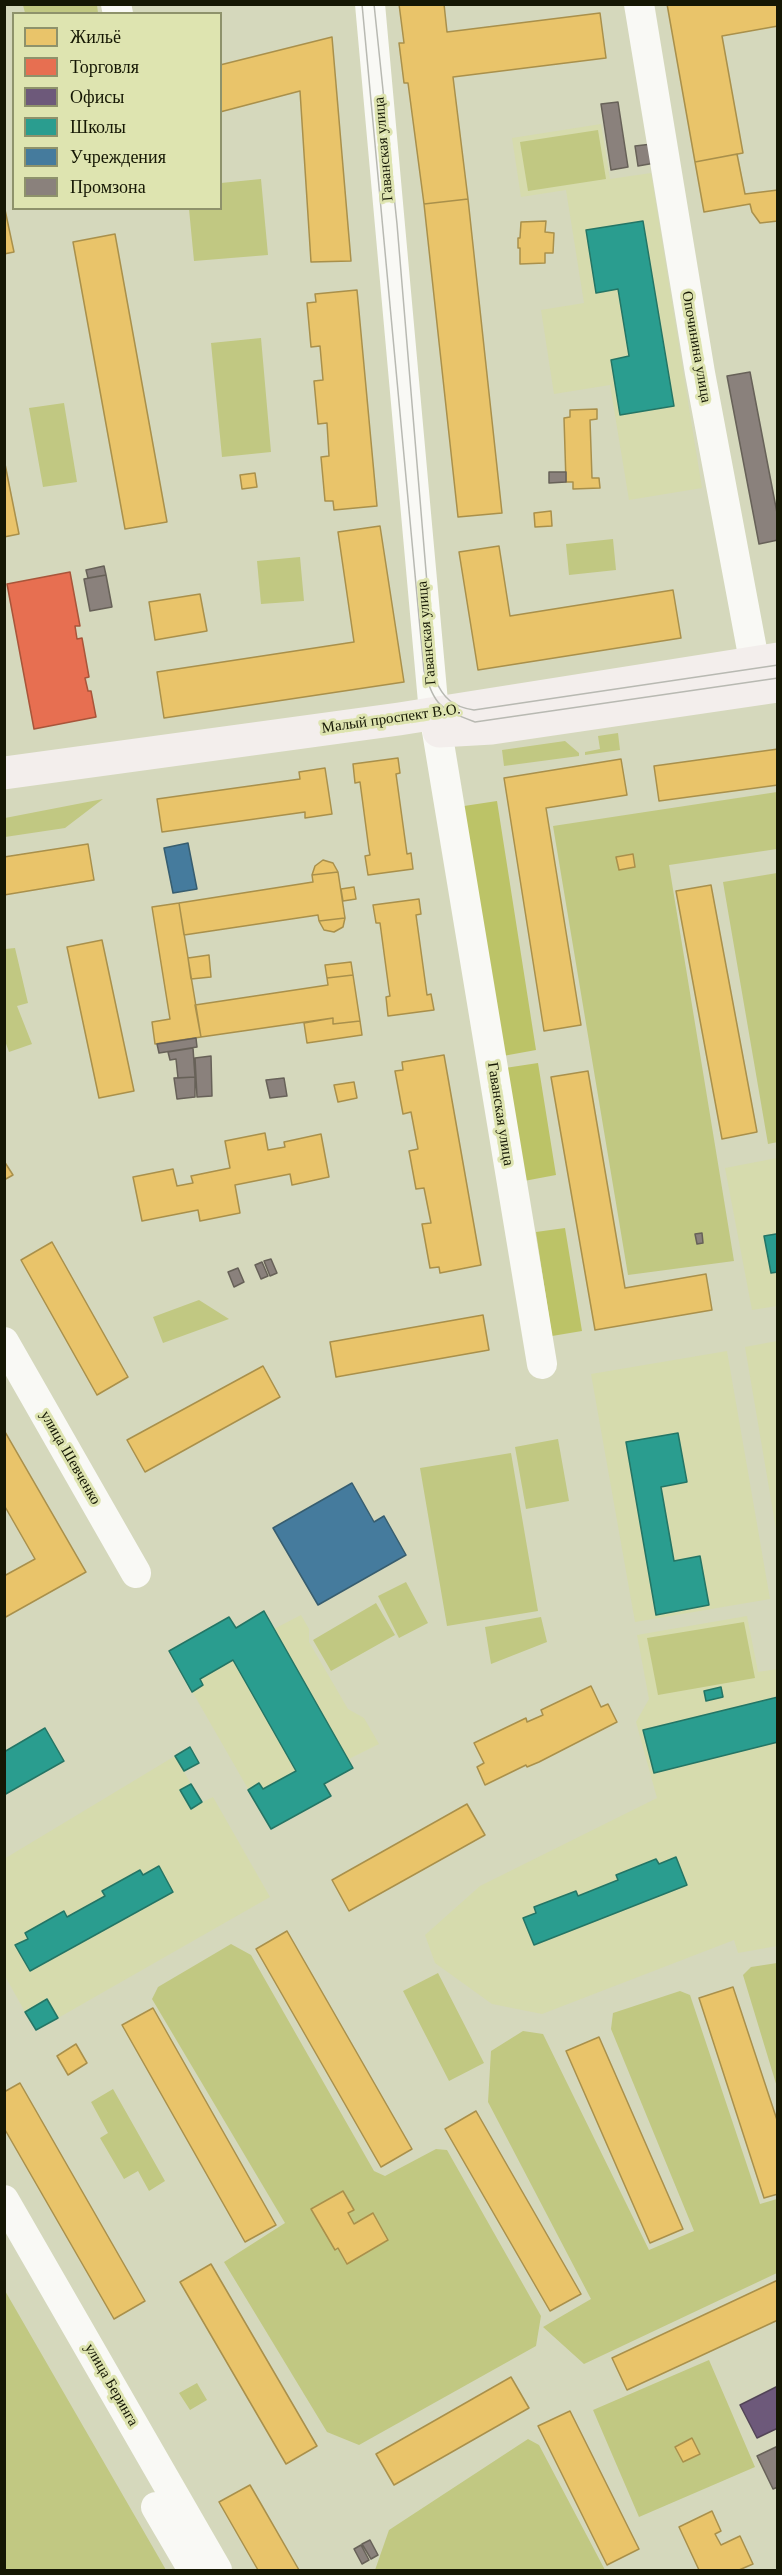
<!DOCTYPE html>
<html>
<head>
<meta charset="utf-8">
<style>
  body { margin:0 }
  #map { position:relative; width:782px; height:2575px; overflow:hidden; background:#d5d8bc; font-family:"Times New Roman",serif }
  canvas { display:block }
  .frame { position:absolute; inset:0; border:6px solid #151704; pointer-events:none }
  .legend { position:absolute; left:12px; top:12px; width:210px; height:198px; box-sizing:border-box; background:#dee4b0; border:2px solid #8e926b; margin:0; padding:8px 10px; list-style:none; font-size:18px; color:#151704 }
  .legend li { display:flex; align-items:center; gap:12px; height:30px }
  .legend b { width:30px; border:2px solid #8e926b }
</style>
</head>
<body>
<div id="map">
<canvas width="782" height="2575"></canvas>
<div class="frame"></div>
<ul class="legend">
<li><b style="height:16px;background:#e9c46a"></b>Жильё</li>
<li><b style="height:16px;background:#e76f51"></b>Торговля</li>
<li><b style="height:16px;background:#6d597a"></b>Офисы</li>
<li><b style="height:16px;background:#2a9d8f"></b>Школы</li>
<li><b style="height:16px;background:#457b9d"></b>Учреждения</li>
<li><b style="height:16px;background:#8a817c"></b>Промзона</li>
</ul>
</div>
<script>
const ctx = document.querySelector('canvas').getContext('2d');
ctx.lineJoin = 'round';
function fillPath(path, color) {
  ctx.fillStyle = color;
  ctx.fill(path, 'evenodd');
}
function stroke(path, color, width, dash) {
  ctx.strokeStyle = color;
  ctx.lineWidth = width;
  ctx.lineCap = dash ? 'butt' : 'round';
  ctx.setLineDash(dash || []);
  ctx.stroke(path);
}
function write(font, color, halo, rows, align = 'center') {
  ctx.font = font + ' "Times New Roman",serif';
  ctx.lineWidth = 6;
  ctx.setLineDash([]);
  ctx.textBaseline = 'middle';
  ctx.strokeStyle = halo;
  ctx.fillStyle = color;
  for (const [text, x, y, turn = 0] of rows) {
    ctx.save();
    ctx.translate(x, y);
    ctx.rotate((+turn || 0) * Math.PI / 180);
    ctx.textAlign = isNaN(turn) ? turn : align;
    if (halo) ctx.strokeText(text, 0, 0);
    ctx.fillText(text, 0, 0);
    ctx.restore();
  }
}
const built = new Path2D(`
  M601,124L610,179L651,173L702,488L629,500L610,385L554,394L541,310L584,303L566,190L521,197L512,138Z
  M777,1158V1306L752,1310L725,1168Z
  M777,1341V1535L745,1347Z
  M727,1351L770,1599L635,1622L591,1374Z
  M264,1611L274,1629L301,1615L309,1629V1642L348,1709L364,1718L379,1744L349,1759L353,1768L324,1784L331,1796L271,1829L169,1651L229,1617L236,1628Z
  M747,1616L758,1672L777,1669V1946L738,1953L734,1940L542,2014L492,2004L435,1963L425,1935L480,1886L657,1798L636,1722L649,1699L637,1635Z
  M175,1756L191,1784L180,1790L190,1808L213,1797L270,1897L58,2018L47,2000L25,2012L5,1976L4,1859Z`);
const green = new Path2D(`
  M23,5H97L98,13H25Z
  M598,130L606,179L528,191L520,142Z
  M261,179L268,255L194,261L189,209L220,208L221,183Z
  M261,338L271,452L222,457L211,343Z
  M64,403L77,482L43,487L29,408Z
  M613,539L616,570L569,575L566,544Z
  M300,557L304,601L261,604L257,561Z
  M618,733L620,750L585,755V752L600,749L598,736Z
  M565,741L579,753V756L504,766L502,750Z
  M777,792V849L669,865L734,1261L628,1275L553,826Z
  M103,799L65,828L5,837V818Z
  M777,873L778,1142L768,1144L723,882Z
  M15,948L28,1003L17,1006L32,1044L9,1052L4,1038L5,949Z
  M199,1300L229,1319L163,1343L153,1317Z
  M558,1439L569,1501L526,1509L515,1447Z
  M511,1453L538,1611L447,1626L420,1468Z
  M406,1582L428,1623L399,1638L378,1596Z
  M376,1603L395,1635L331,1671L313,1640Z
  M541,1617L547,1642L491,1664L485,1627Z
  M744,1622L755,1678L658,1695L647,1638Z
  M231,1944L251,1955L374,2171L385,2176L436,2149L447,2150L541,2316L536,2346L359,2445L327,2432L224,2262L285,2223L152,1999L158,1987Z
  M777,1963H778L777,2087L743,1975L751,1967Z
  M438,1973L484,2063L449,2081L403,1991Z
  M680,1991L690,1995L760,2204L777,2199V2273L584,2364L543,2327L591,2299L488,2102L491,2051L523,2031L543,2034L649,2250L694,2231L611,2029L613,2013Z
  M113,2089L165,2181L149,2191L138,2171L124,2179L100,2138L108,2133L91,2102Z
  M4,2289L166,2570H5Z
  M709,2360L755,2467L639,2517L593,2410Z
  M197,2383L207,2400L190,2410L179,2393Z
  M528,2439L539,2445L605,2570H375L389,2530Z`);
const forest = new Path2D(`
  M497,801L536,1050L503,1056L464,806Z
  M538,1063L556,1175L524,1181L505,1068Z
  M565,1228L582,1331L552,1336L536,1232Z`);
const homes = new Path2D(`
  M399,4H444L447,32L600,13L606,58L453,77L468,199L424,204L408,83H404L399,43H404Z
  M667,4H778V26L722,36L743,153L695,162Z
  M332,37L351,261L311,262L300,91L220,112V65Z
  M737,154L745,194L778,190V221L760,223L752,212L750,204L704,212L695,162Z
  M468,199L502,513L458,517L424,204Z
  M4,205L14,252L4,254Z
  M546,221L545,232L554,233L553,253H545V263L520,264V248H518V238H520L521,222Z
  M115,234L167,522L125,529L73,242Z
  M357,290L377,506L334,510L333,501H325L321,457L329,456L327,423L318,424L314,381L323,380L320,346L311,347L307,303L316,302L315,294Z
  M597,409V419L590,420L592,478H599L600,488L573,489V482H566L564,418L570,417V410Z
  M4,459L19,534L4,537Z
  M255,473L257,487L242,489L240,475Z
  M551,511L552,526L535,527L534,513Z
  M380,526L404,682L164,718L157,672L354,642L338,532Z
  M499,546L510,616L673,590L681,638L478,670L459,552Z
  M200,594L207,631L155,640L149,602Z
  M778,749V785L659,801L654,766Z
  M398,758L400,773L396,774L407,854L411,853L413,869L368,875L365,856L370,855L369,850L360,782L355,783L353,764Z
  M621,759L627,795L546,808L581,1025L544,1031L504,778Z
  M325,768L332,814L305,818V812L162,832L157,799L300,779L299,772Z
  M88,844L94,880L4,895V857Z
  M633,854L635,867L619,870L616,857Z
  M323,860L333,863L338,872L312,875L315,866Z
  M338,872L345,918L319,921L318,915L184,935L179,903L313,882L312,875Z
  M711,885L757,1132L722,1139L676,891Z
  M354,887L356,899L343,901L341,889Z
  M419,899L421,914L416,915L427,995L431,994L434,1010L388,1016L386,997L390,996L389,990L380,923H376L373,905Z
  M179,903L201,1037L155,1044L152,1022L170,1019L152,907Z
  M345,918L343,927L334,932L324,930L319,921Z
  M102,940L134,1091L99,1098L67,947Z
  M209,955L211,977L191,979L188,958Z
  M351,962L353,975L327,978L325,965Z
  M353,975L360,1021L333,1024V1018L201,1037L195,1005L328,985L327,978Z
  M333,1018V1024L360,1021L362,1035L307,1043L304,1023Z
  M444,1055L481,1265L440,1273L439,1267L430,1268L422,1224L431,1223L424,1188L416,1189L409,1151L418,1149L411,1112L403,1114L395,1071L403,1070L402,1062Z
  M588,1071L625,1288L706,1274L712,1310L595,1330L551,1077Z
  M354,1082L357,1098L338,1102L334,1085Z
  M265,1133L268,1150L285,1147L284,1142L321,1134L329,1177L292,1185L290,1174L235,1185L240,1213L200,1221L198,1210L142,1221L133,1177L173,1169L177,1186L193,1183L191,1176L230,1168L225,1141Z
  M4,1161L13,1175L4,1180Z
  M52,1242L128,1377L97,1395L21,1260Z
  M483,1315L489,1350L336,1377L330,1342Z
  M263,1366L280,1397L145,1472L127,1440Z
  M4,1430L86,1572L4,1618V1576L35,1559L4,1505Z
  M591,1686L601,1707L608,1704L617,1722L539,1762L527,1767L526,1765L485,1785L477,1767L484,1763L474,1743L526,1718L527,1722L543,1715L541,1710Z
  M467,1804L485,1835L349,1911L332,1880Z
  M287,1931L412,2149L381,2167L256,1949Z
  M733,1987L778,2123V2194L764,2198L699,1998Z
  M153,2008L276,2225L245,2242L122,2025Z
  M599,2037L683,2229L650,2243L566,2051Z
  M76,2044L87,2063L68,2075L57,2056Z
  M20,2083L145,2301L114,2319L4,2128V2092Z
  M476,2111L581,2294L550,2311L445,2129Z
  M343,2191L354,2210L348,2213L354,2224L373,2213L388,2240L347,2264L338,2248L335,2250L311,2209Z
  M211,2264L317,2446L286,2464L180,2282Z
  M778,2280V2320L627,2390L612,2358Z
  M511,2377L529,2408L394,2485L376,2454Z
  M570,2411L639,2549L607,2565L538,2426Z
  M692,2438L700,2454L683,2462L675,2447Z
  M250,2485L261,2504L299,2570H258L219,2502Z
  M712,2511L721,2531L715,2534L721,2545L740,2536L753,2564L739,2570H699L679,2527Z`);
const shops = new Path2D(`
  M70,572L80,626H75L77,639L82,638L89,677L85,678L88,691H91L96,717L34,729L7,584Z`);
const offices = new Path2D(`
  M778,2386V2428L757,2438L740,2405Z`);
const schools = new Path2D(`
  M643,221L674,406L620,415L611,360L629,356L618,289L596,293L586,230Z
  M776,1234H778V1272L771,1273L764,1236Z
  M678,1433L687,1482L661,1487L674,1561L700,1556L709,1605L656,1615L626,1442Z
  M264,1611L353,1768L324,1784L331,1796L271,1829L248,1790L259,1783L263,1789L296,1771L233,1660L200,1679L203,1685L192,1692L169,1651L229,1617L236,1628Z
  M721,1687L723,1697L706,1701L704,1691Z
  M778,1697V1742L654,1773L643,1730Z
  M45,1728L64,1761L4,1795V1752Z
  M190,1747L199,1763L184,1771L175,1756Z
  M191,1784L202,1802L191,1809L180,1790Z
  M676,1857L687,1885L534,1945L523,1918L536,1913L534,1907L576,1891L578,1896L618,1880L616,1875L656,1859L659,1864Z
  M159,1866L173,1892L30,1971L15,1945L28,1939L25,1933L64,1911L67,1917L105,1896L102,1891L140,1870L143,1875Z
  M47,1999L58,2018L36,2030L25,2012Z`);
const public = new Path2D(`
  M188,843L197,889L173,893L164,848Z
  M352,1483L374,1522L384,1516L406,1555L318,1605L273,1528Z`);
const industry = new Path2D(`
  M618,102L628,167L611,170L601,104Z
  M652,144L655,163L638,166L635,146Z
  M750,372L778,518V540L759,544L727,376Z
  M549,472H566V482L549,483Z
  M104,566L106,575L88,578L86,570Z
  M106,575L112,607L90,611L84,579Z
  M196,1038L197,1047L159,1053L157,1044Z
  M193,1048L195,1077L178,1078L176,1059L170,1060L168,1052Z
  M211,1056L212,1096L197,1097L195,1058Z
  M195,1077V1097L177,1099L174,1078Z
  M284,1078L287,1096L270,1098L266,1080Z
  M702,1233L703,1243L697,1244L695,1234Z
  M271,1259L277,1273L270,1276L264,1261Z
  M262,1262L268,1276L261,1279L255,1265Z
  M238,1268L244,1282L234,1287L228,1272Z
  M778,2446V2487L773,2489L757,2456Z
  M370,2540L378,2555L371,2559L362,2544Z
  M361,2545L369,2560L362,2564L354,2549Z`);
const minor = new Path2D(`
  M116,4L118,14
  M370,4L434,713L542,1364
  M639,4L700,373L759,687
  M4,1342L136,1573
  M4,2200L217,2570
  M156,2507L193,2570`);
const major = new Path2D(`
  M439,731L492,728L778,686
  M4,773L399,719L778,659`);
const tram = new Path2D(`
  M362,4L424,671C436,707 439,708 475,722L778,678
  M374,4L397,224L435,679C443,698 453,707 474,710L778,665`);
const streetNames = [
  ["Гаванская улица",384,149,-95],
  ["Опочинина улица",696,347,80],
  ["Гаванская улица",427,633,-95],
  ["Малый проспект В.О.",391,719,-8],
  ["Гаванская улица",500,1114,81],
  ["улица Шевченко",70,1458,60],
  ["улица Беринга",111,2385,60]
];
fillPath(built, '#d6dbad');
fillPath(green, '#c1c882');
fillPath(forest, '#bcc367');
fillPath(homes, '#e9c46a');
stroke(homes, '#a9904b', 1.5);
fillPath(shops, '#e76f51');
stroke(shops, '#a8553a', 1.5);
fillPath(offices, '#6d597a');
stroke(offices, '#534557', 1.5);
fillPath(schools, '#2a9d8f');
stroke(schools, '#247565', 1.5);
fillPath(public, '#457b9d');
stroke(public, '#375d6f', 1.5);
fillPath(industry, '#8a817c');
stroke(industry, '#676158', 1.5);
stroke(minor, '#f9f9f5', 30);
stroke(major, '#f3eeec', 33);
stroke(tram, '#b8b9b2', 1.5);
write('15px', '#151704', '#dee4b0', streetNames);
</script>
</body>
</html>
